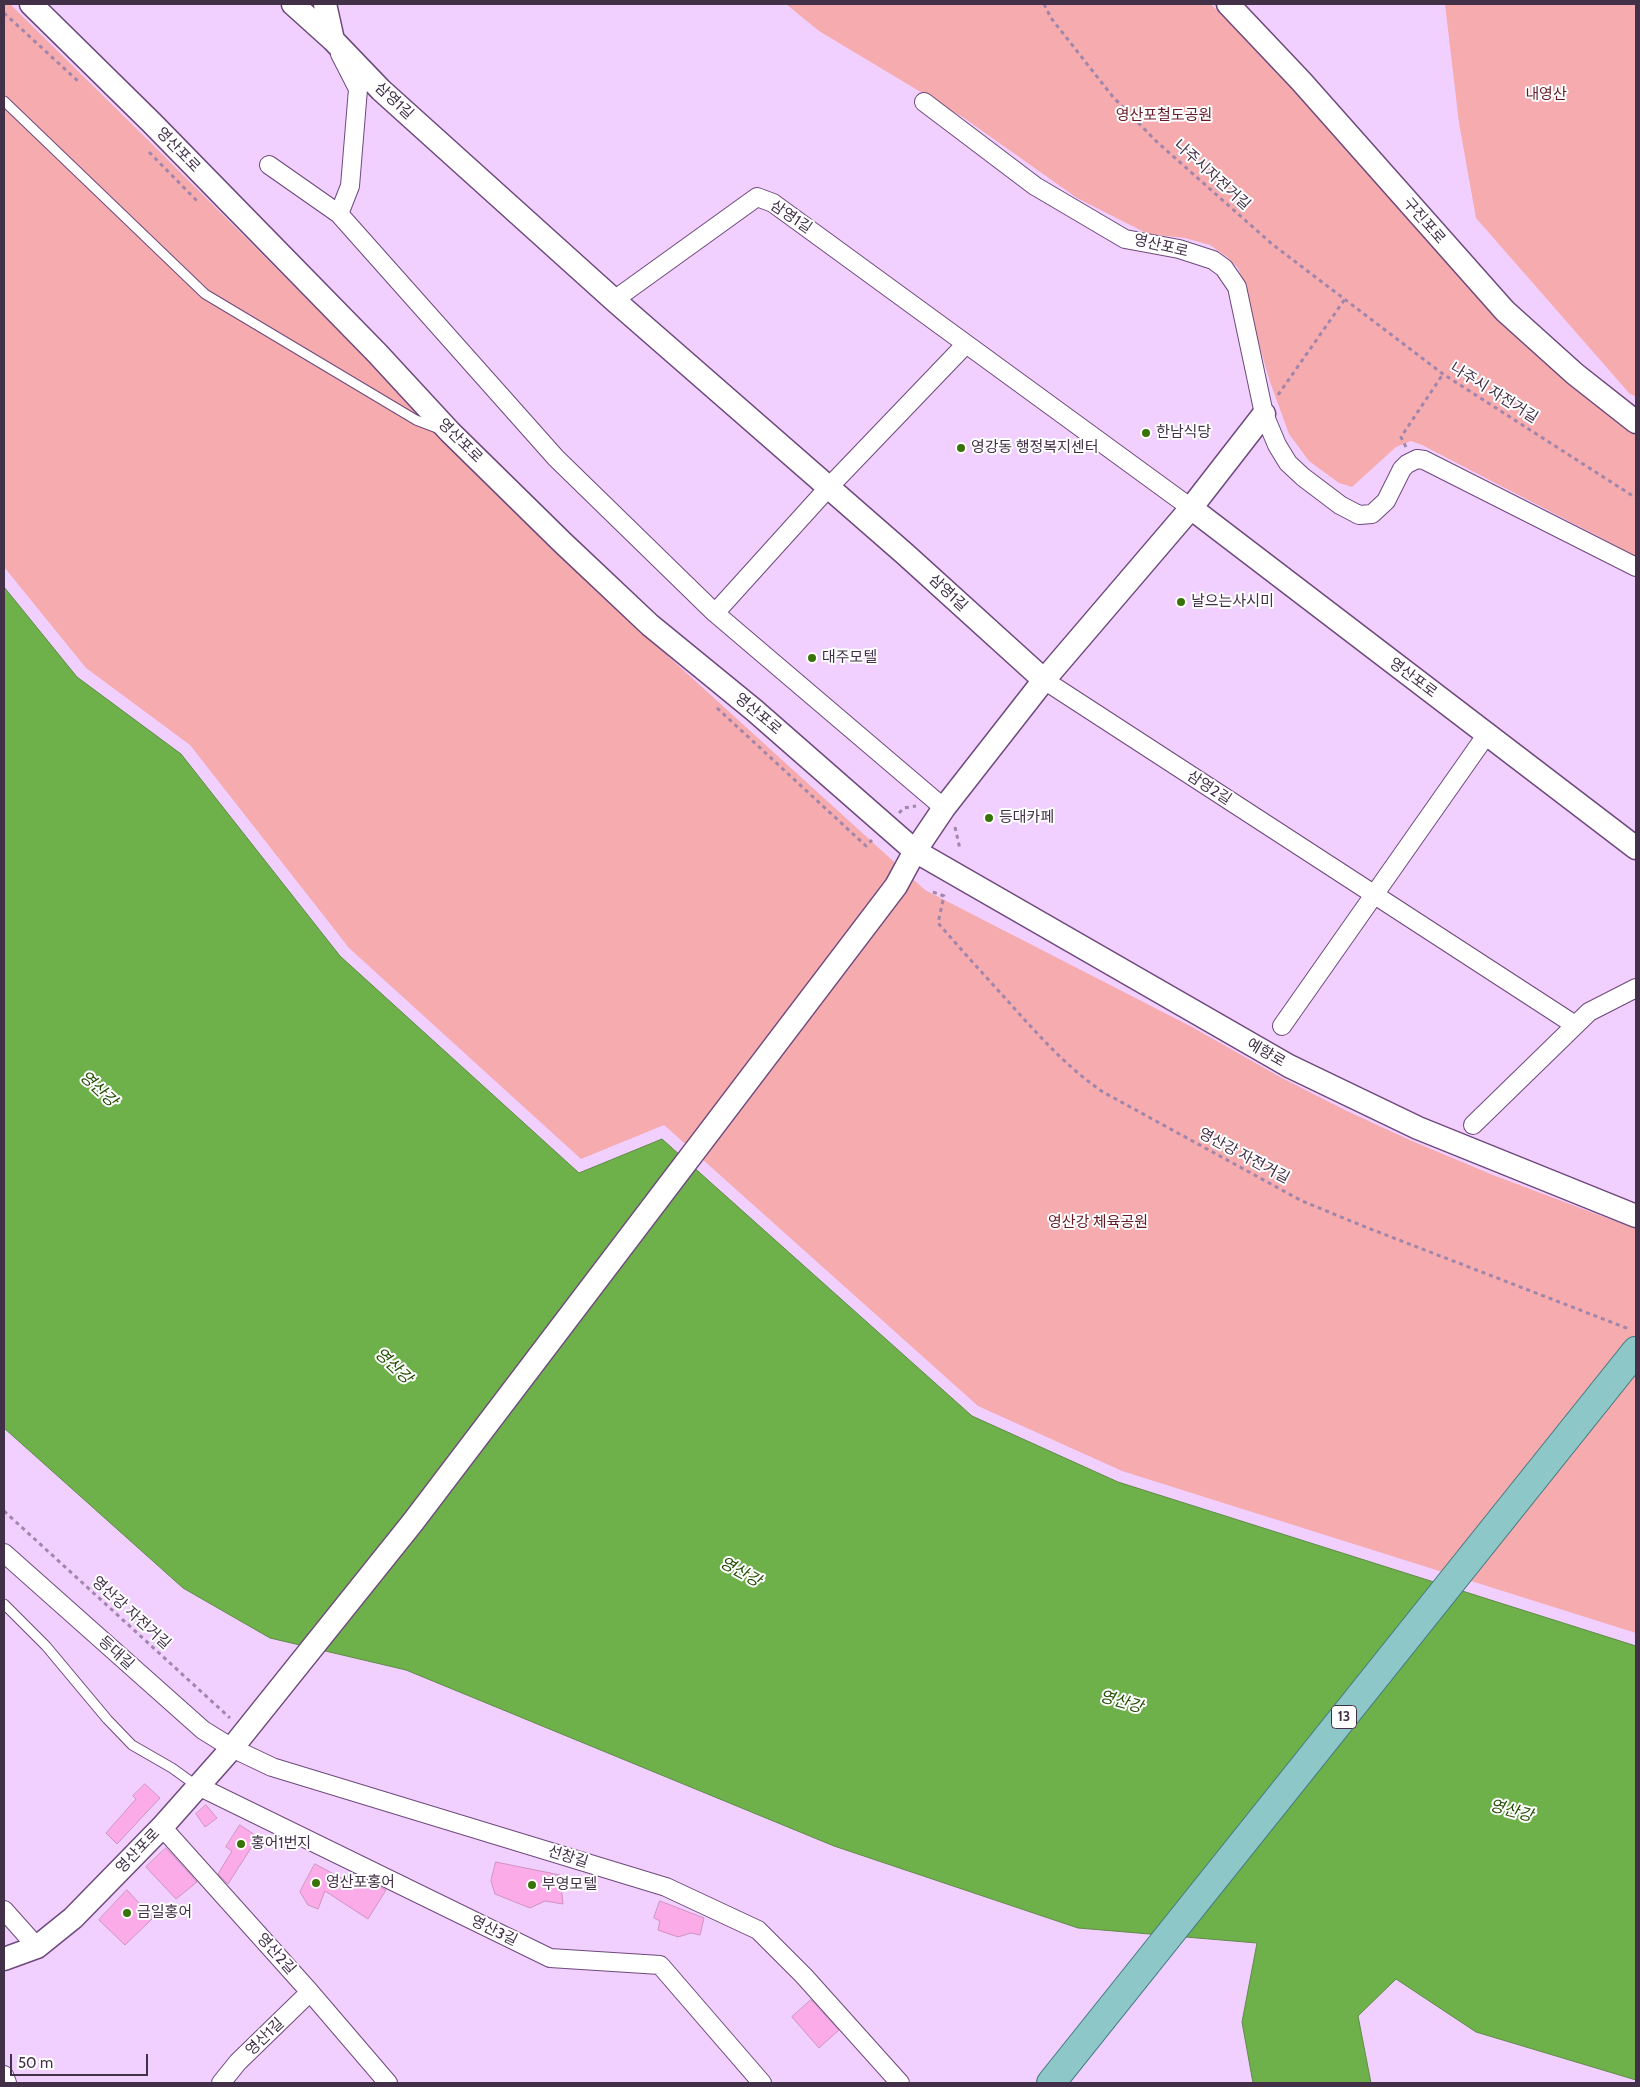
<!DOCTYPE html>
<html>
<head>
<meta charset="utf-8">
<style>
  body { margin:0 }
  #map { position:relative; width:1640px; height:2087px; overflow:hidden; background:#f1d0ff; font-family:Cabin,sans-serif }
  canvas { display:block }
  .frame { position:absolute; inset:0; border:5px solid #413048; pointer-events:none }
  .scale { position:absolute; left:10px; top:2054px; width:138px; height:22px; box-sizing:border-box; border:2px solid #413048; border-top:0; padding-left:6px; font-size:15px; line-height:18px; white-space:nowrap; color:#413048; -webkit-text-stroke:4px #fff; paint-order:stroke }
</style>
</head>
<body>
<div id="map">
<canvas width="1640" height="2087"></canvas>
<div class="frame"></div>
<div class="scale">50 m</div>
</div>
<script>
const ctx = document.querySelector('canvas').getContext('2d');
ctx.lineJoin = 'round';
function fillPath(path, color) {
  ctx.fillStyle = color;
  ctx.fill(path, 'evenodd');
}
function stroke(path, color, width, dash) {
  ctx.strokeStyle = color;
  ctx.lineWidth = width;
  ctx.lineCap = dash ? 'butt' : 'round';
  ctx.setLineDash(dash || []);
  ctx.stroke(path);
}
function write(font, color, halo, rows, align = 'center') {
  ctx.font = font + ' Cabin,"Noto Sans KR",sans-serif';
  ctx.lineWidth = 4;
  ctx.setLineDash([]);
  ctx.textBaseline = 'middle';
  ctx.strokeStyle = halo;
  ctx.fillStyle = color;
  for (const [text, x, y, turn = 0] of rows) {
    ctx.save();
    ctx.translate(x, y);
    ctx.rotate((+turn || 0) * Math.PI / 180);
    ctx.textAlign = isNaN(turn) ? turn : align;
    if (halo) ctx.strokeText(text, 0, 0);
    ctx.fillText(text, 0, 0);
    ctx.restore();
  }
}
const green = new Path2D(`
  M4,4H10L148,140L556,548L669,657L925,890L1192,1027L1282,1078L1347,1111L1412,1141L1493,1175L1636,1229V1633L1122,1471L978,1406L664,1125L581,1159L349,948L190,745L86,668L4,567Z
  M786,4H1211L1324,121L1413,224L1529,345L1611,416L1636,435V556L1422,445L1411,441L1396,447L1352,487L1339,483L1309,461L1289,434L1270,382L1250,313L1245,285L1238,268L1227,257L1210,245L1185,238L1148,234L1077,198L964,118L819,31Z
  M1445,4H1636V397L1629,393L1476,218L1459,123Z`);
const water = new Path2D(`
  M4,587L77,677L181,754L340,956L579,1173L662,1139L972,1416L1118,1482L1636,1646V2080L1476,2032L1396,1979L1358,2016L1371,2083H1253L1242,2022L1257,1943L1078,1928L834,1846L406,1670L270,1638L183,1588L4,1428Z`);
const building = new Path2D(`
  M145,1784L160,1798L117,1844L106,1833L136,1799L133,1796Z
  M206,1805L217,1818L205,1827L196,1814Z
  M240,1825L258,1837L228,1884L218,1874L232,1851L226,1847Z
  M166,1848L197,1882L176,1899L146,1867Z
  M496,1862L560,1875L563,1904L545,1901L530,1908L495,1894L491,1881Z
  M315,1864L345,1880L350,1872L386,1890L368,1919L325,1891L318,1909L308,1905L300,1892Z
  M127,1890L153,1918L125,1945L99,1920Z
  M660,1901L704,1918L700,1935L691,1933L678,1937L658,1930L660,1921L654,1918Z
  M811,2000L839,2030L819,2048L792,2017Z`);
const path = new Path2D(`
  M1044,4L1051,18L1113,97L1157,142L1272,244L1443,374L1636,498
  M4,13L79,82
  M149,152L199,203
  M1278,395L1345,299
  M1406,447L1401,437L1443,374
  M717,708L866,846L872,840
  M899,813L904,808L916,806
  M955,827L960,849
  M933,892L944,896L938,923C963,952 989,980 1014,1008C1042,1039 1068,1068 1103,1092L1302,1201L1368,1228L1629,1329
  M4,1511L230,1718`);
const service = new Path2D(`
  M4,101L205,294L416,420L437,428
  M4,1604L46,1646L107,1719L132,1745L172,1768L197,1786`);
const minor = new Path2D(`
  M924,102L1035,186L1125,239L1179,249L1213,260L1224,268L1237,287L1264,414L1277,445L1288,463L1303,477L1340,505L1359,515L1372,514L1386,501L1402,469L1407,464L1417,459L1424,460L1636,567
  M269,165L339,214L556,458L715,613L944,808
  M339,214L350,186L358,89L340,54
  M614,300L757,197L773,203L1191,508
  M715,613L828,488L966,344
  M1044,680L1575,1025
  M1282,1026L1487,734
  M1473,1125L1589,1012L1636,988
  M4,1553L203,1730L232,1748L272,1767L666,1887L758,1930L804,1976L900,2083
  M198,1786L550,1958L660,1965L762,2083
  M162,1827L310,1992L388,2083
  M4,1910L37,1947
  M4,2075L7,2083
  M221,2083L238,2062L310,1992`);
const tertiary = new Path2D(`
  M31,4L152,123L377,353L450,432L562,542L650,625L754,710L915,851L1289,1066L1418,1128L1636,1216
  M293,4L333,40
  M325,4L333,40L381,90L614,300L905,554L1044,680
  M1228,4L1301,81L1505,311L1575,374L1636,422
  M1191,508L1636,848
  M4,1959L37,1947L73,1918L162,1827L232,1748L413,1522L896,886L915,851L944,808L1044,680L1191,508L1264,414`);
const primary = new Path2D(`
  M1051,2083L1636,1351`);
const markers = [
  [1146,433,5,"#377306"],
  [961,448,5,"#377306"],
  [1181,602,5,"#377306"],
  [812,658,5,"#377306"],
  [989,818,5,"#377306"],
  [241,1844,5,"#377306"],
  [316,1883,5,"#377306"],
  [532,1885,5,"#377306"],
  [127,1913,5,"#377306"]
];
const shields = [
  [1344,1717,25]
];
const shieldNames = [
  ["13",1344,1717]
];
const parkNames = [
  ["내영산",1546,95],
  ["영산포철도공원",1164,116],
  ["영산강 체육공원",1098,1223]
];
const streetNames = [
  ["삼영1길",394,101,43],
  ["영산포로",178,150,46],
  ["나주시자전거길",1212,175,42],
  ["삼영1길",791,217,34],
  ["구진포로",1424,221,49],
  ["영산포로",1161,246,13],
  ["나주시 자전거길",1494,393,32],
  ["영산포로",460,441,45],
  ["삼영1길",948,593,43],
  ["영산포로",1413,678,37],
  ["영산포로",758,714,40],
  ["삼영2길",1209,788,33],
  ["예향로",1266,1053,30],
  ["영산강 자전거길",1244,1156,28],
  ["영산강 자전거길",131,1613,42],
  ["등대길",116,1653,42],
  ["영산포로",138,1851,-46],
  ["선창길",568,1857,17],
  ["영산3길",494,1931,26],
  ["영산2길",276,1954,48],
  ["영산1길",265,2037,-44]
];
const poiNames = [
  ["한남식당",1156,433],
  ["영강동 행정복지센터",971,448],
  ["날으는사시미",1191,602],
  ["대주모텔",822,658],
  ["등대카페",999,818],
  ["홍어1번지",251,1844],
  ["영산포홍어",326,1883],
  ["부영모텔",542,1885],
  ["금일홍어",137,1913]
];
const waterNames = [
  ["영산강",98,1089,43],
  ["영산강",393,1366,43],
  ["영산강",740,1572,29],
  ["영산강",1121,1702,16],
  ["영산강",1511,1811,15]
];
fillPath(green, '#f6abae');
fillPath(water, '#6eb04a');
stroke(water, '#608a49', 1);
fillPath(building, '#fbabe7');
stroke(building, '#ce94bf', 1);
stroke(service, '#6e497c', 11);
stroke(minor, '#6e497c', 20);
stroke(tertiary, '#6e497c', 25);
stroke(primary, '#427982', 30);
stroke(path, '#a086ab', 3, [4, 4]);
stroke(service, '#fff', 9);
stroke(minor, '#fff', 18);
stroke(tertiary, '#fff', 22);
stroke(primary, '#8ec7c7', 28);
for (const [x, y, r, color] of markers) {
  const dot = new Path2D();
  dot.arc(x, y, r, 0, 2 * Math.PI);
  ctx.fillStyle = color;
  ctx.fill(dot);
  stroke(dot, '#fff', 2);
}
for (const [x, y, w] of shields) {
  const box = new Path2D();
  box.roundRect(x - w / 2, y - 11.5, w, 23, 4);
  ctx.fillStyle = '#fff';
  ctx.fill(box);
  stroke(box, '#413048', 1);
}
write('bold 14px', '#413048', null, shieldNames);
write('15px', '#661925', '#fff', parkNames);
write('15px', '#413048', '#fff', streetNames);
write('15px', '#413048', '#fff', poiNames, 'left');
write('italic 16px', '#224c01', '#fff', waterNames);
</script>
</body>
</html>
